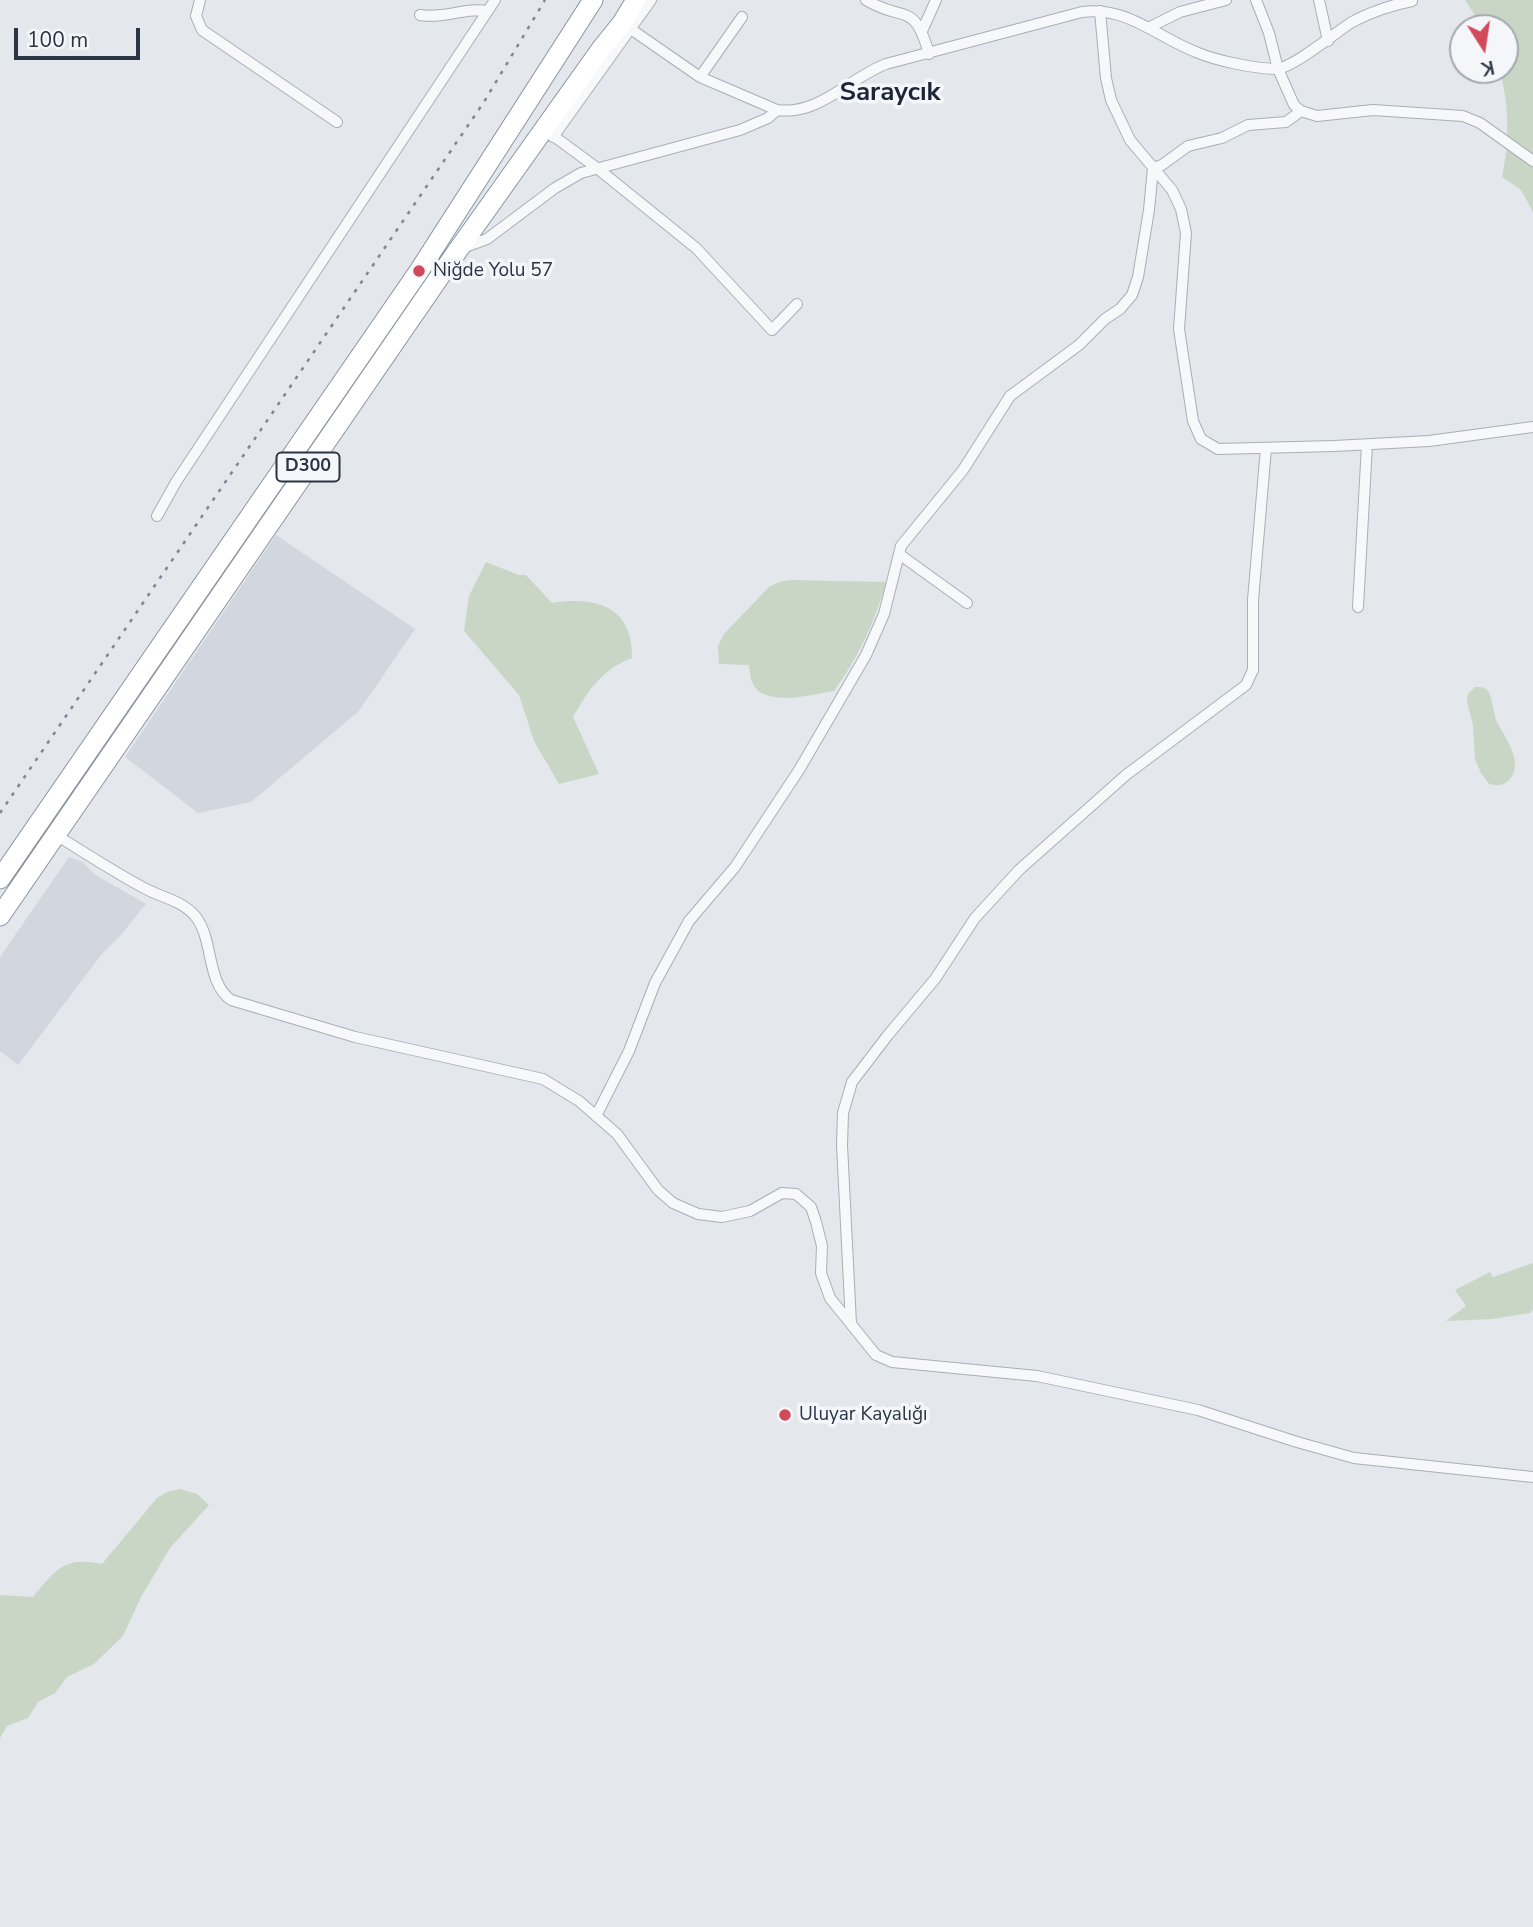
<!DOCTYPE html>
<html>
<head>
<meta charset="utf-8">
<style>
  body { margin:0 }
  #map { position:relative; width:1533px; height:1927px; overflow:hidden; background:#e4e7ec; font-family:"Nunito Sans",sans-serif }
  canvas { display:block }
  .north { position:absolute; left:1449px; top:14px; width:70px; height:70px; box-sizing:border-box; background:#f4f6f9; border:2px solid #a4a8b1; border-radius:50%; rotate:168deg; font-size:19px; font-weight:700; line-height:28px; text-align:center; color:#2b3445 }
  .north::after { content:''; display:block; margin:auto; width:24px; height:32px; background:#d1495b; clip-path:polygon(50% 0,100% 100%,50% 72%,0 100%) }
  .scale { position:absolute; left:14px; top:28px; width:126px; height:32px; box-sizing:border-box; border:4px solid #2b3445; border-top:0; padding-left:9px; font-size:21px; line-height:24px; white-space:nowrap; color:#2b3445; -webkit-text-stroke:5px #f4f6f9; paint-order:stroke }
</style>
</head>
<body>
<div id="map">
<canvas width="1533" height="1927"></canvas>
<div class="north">K</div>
<div class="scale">100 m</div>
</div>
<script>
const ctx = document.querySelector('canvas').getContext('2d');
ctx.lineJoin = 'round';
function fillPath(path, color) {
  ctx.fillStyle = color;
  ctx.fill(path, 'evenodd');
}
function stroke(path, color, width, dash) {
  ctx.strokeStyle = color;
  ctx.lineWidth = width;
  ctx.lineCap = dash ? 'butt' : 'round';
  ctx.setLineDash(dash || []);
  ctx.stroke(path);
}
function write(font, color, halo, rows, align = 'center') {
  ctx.font = font + ' "Nunito Sans",sans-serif';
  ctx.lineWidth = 7;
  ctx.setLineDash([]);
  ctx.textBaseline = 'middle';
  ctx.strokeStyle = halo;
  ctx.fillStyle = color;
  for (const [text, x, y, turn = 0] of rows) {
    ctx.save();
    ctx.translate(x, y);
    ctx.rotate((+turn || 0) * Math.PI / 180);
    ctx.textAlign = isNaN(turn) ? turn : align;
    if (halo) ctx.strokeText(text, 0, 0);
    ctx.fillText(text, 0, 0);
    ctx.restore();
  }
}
const built = new Path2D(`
  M276,535L415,629L359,711L251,802L198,813L125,757Z
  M69,857L83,862L94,874L146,904L120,936L101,955L18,1065L0,1051V957Z`);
const green = new Path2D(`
  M1465,0H1533V212L1521,190L1502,177C1510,140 1509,106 1500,70H1505V28H1483Z
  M486,562L519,575H526L552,603C597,596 633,607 632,658C602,669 588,691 573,717L599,774L559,784L534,741L519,695L464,631L469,596Z
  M790,580L886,582C875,622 858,658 834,691C813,694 763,709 752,682C750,677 750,670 749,665L719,664L718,646L724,634L769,587L779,582Z
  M1475,687C1481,687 1487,687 1489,693C1493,701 1493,711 1496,720C1503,735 1526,763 1509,780C1503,786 1496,786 1489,784L1481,773L1475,759L1473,725L1467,702L1468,694Z
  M1533,1263V1309L1530,1313L1492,1319L1446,1321L1466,1306L1455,1290L1490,1272L1493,1277Z
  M180,1489L197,1494L209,1505L170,1548L141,1597L123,1636L94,1664L67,1677L55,1693L38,1702L28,1718L7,1726L0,1738V1595L33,1597C56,1570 63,1556 102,1564L157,1498L167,1492Z`);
const street = new Path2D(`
  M200,0L196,16L202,30L337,122
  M866,0C904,23 914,0 929,54
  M1256,0L1269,33L1278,69L1294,105L1301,111L1317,116L1373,110L1463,116L1480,123L1533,161
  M1319,0L1328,41
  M1100,11L1106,78L1111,100L1130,140L1172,190L1181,209L1186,233L1179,329L1193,421L1201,439L1218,449L1334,446L1429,441L1533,427
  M420,15C444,19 467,7 487,11
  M622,23L700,77L777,110
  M1150,27L1180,12L1226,0
  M922,31L936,0
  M700,77L742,17
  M544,129L597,168L696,248L772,330L797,304
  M553,137L651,0
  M462,248L487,239L555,188L581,173L740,130L768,118L777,110C819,116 849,78 886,64L1082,12C1127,6 1157,37 1196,52C1217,61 1252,68 1275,69C1292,69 1336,32 1352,22C1371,12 1391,5 1412,1
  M157,516L176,482L495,0
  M899,554L967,603
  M1358,607L1367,445
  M56,835C85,853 114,872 144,888C162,898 182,900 196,917C214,941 206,982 231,1000L355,1037L543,1079L579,1101L617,1134L658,1190L673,1203L698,1214L722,1217L750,1211L782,1193L796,1194L811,1207L816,1222L822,1246L821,1273L830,1298L876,1355L892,1362L1037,1376L1198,1410L1297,1442L1354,1458L1533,1477
  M596,1116L629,1051L655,983L689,921L735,867L799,770L866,655L884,614L901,546L963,470L1010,396L1079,345L1105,319L1120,309L1132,295L1138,277L1149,210L1153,168L1162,165L1188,146L1222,138L1248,125L1286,122L1301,111
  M851,1324L842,1145L843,1113L852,1082L888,1035L935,979L975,918L1019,870L1126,775L1246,685L1253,670V600L1266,448`);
const highway = new Path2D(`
  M0,879L419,271L593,0
  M0,916L458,250L601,49L622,23L636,0`);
const rail = new Path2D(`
  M0,813L484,102L545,0`);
const markers = [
  [419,271,7,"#d1495b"],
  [785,1415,7,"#d1495b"]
];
const shields = [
  [308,467,63]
];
const shieldNames = [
  ["D300",308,467]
];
const poiNames = [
  ["Niğde Yolu 57",433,271],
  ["Uluyar Kayalığı",799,1415]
];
const districtNames = [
  ["Saraycık",890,94]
];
fillPath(built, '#d2d6de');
fillPath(green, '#c9d6c5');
stroke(street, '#a9aeb7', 12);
stroke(highway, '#8b94a3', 21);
stroke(street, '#f7f8fa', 10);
stroke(highway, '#fff', 19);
stroke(rail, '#7d8696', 2.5, [3.5, 7]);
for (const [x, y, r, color] of markers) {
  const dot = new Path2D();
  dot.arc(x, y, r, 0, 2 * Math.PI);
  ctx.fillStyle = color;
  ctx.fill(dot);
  stroke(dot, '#f4f6f9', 2.5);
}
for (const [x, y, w] of shields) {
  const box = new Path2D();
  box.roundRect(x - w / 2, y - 14.5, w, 29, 5);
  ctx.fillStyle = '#f4f6f9';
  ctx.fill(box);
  stroke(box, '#2b3445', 2);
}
write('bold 18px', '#2b3445', null, shieldNames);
write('19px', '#2b3445', '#f4f6f9', poiNames, 'left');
write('bold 26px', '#1d2536', '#f4f6f9', districtNames);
</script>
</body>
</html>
